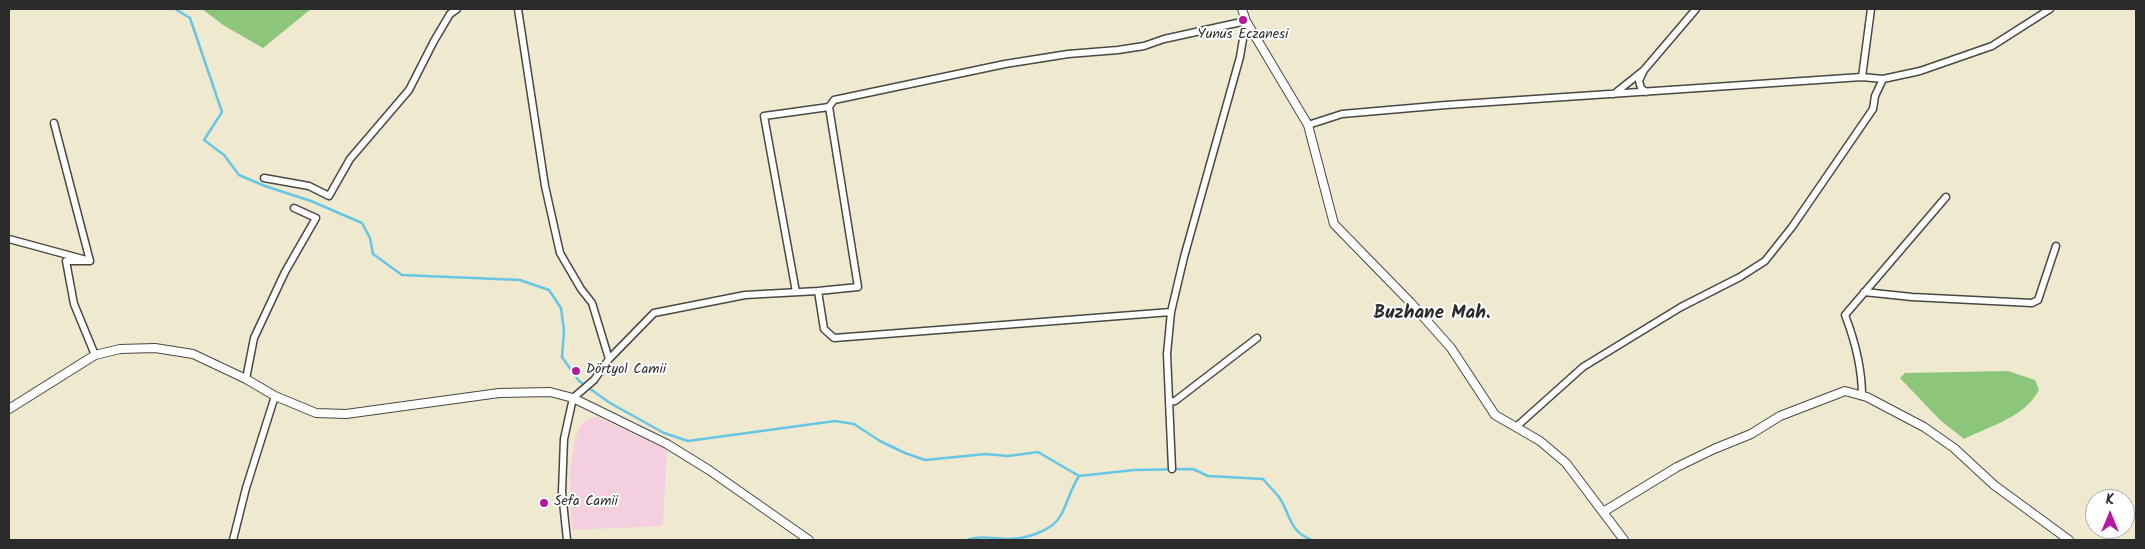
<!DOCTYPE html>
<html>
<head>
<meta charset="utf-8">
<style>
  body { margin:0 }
  #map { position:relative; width:2145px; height:549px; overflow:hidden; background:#efe9cf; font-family:Kalam,sans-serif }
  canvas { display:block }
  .frame { position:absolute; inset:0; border:10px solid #2b2b2b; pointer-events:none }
  .north { position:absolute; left:2085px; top:489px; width:50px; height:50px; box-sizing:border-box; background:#fff; border:1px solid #aaa; border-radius:50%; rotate:0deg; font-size:14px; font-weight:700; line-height:20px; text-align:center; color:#2b2b2b }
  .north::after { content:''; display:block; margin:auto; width:18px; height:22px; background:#b5179e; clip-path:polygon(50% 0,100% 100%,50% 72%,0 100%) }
</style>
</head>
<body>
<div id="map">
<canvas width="2145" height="549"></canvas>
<div class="frame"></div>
<div class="north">K</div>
</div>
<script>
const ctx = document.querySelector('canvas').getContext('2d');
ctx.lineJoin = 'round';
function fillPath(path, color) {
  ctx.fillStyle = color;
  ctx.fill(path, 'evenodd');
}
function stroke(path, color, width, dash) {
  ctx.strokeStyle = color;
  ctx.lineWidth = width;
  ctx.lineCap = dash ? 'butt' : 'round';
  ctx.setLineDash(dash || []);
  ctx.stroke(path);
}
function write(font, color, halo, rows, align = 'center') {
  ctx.font = font + ' Kalam,sans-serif';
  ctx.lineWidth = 4;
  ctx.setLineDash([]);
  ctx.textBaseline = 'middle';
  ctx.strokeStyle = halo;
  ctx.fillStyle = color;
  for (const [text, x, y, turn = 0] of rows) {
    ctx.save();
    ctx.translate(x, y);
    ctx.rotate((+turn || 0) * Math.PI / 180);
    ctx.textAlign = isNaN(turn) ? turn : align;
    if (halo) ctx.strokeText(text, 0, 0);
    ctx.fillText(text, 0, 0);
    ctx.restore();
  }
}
const built = new Path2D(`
  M597,417L667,450L663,518L661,526L572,530L570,472L575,439L580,426L587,420Z`);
const green = new Path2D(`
  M202,9H311L263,48L223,25Z
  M2008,371L2035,380L2039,390C2025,417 1990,426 1964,439L1940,420L1900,378L1905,373Z`);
const stream = new Path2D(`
  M175,9L190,18L222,112L204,140L224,155L239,175L265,186L311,201L362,223L370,238L373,254L402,275L520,280L549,290L561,308L564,330L562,357L579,381L610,403L664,433L688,441L835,421L854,424L880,441L905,453L925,460L986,454L1008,456L1038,452L1079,476L1134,470L1193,469L1208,476L1263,479C1268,485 1274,491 1279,497C1291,515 1289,532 1312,540
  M967,540C980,535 994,539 1009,539C1025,539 1053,531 1061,515C1068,502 1070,490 1079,476`);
const minor = new Path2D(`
  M518,9L545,186L560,253L581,289L592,303L609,359L594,380L573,398L564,439L562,492L567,540
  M1644,70L1696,9
  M1862,77L1871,9
  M1614,94L1644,70L1639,81L1641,88L1646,92
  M54,123L90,261
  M1308,125L1342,114L1446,105L1862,77L1883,79L1920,71L1992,46L2050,9
  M264,178L309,186L329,196L350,159L409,90L434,41L450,14L457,9
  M9,239L90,261H66L74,304L95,355
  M818,291L824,329L834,338L1171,312
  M796,292L764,116L829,107
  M1864,292L1912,297L2032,303L2038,300L2056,246
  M609,359L654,313L745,295L818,291L858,287L829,107L834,100L1005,64L1068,54L1118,50L1144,46L1164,39L1246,21L1240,57L1184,257L1171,312L1167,354L1172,469
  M246,379L254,338L285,272L316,218L294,208
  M1862,396C1862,368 1855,341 1845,315L1946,197
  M1169,402L1175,401L1257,338
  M1516,427L1583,367L1681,307L1740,277L1765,261L1792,227L1873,109L1875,96L1883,79
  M233,540L246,488L275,396`);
const tertiary = new Path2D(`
  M1242,9L1246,21L1308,125L1334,224L1411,303L1451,348L1495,415L1540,441L1566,463L1624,540
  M9,409L95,355L120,349L155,348L193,354L246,379L275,396L316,413L346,414L499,393L550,392L573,398L667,444L709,470L809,540
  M1603,512L1677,467L1714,449L1751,434L1780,416L1845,391L1867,397L1924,427L1954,448L1994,485L2069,540`);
const markers = [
  [1243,20,5,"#b5179e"],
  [576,371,5,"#b5179e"],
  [544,503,5,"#b5179e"]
];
const poiNames = [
  ["Yunus Eczanesi",1243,36,"center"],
  ["Dörtyol Camii",586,371],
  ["Sefa Camii",554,503]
];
const districtNames = [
  ["Buzhane Mah.",1432,315]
];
fillPath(built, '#f3cfdf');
fillPath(green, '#8cc67b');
stroke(stream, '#67c5e5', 2.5);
stroke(minor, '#484844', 9);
stroke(tertiary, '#484844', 10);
stroke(minor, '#fff', 6);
stroke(tertiary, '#fff', 8);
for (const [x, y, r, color] of markers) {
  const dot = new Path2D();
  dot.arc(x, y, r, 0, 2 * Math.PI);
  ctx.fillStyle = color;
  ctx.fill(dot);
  stroke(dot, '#fff', 2);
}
write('14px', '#2b2b2b', '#fff', poiNames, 'left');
write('bold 19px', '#2b2b2b', '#fff', districtNames);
</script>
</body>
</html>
